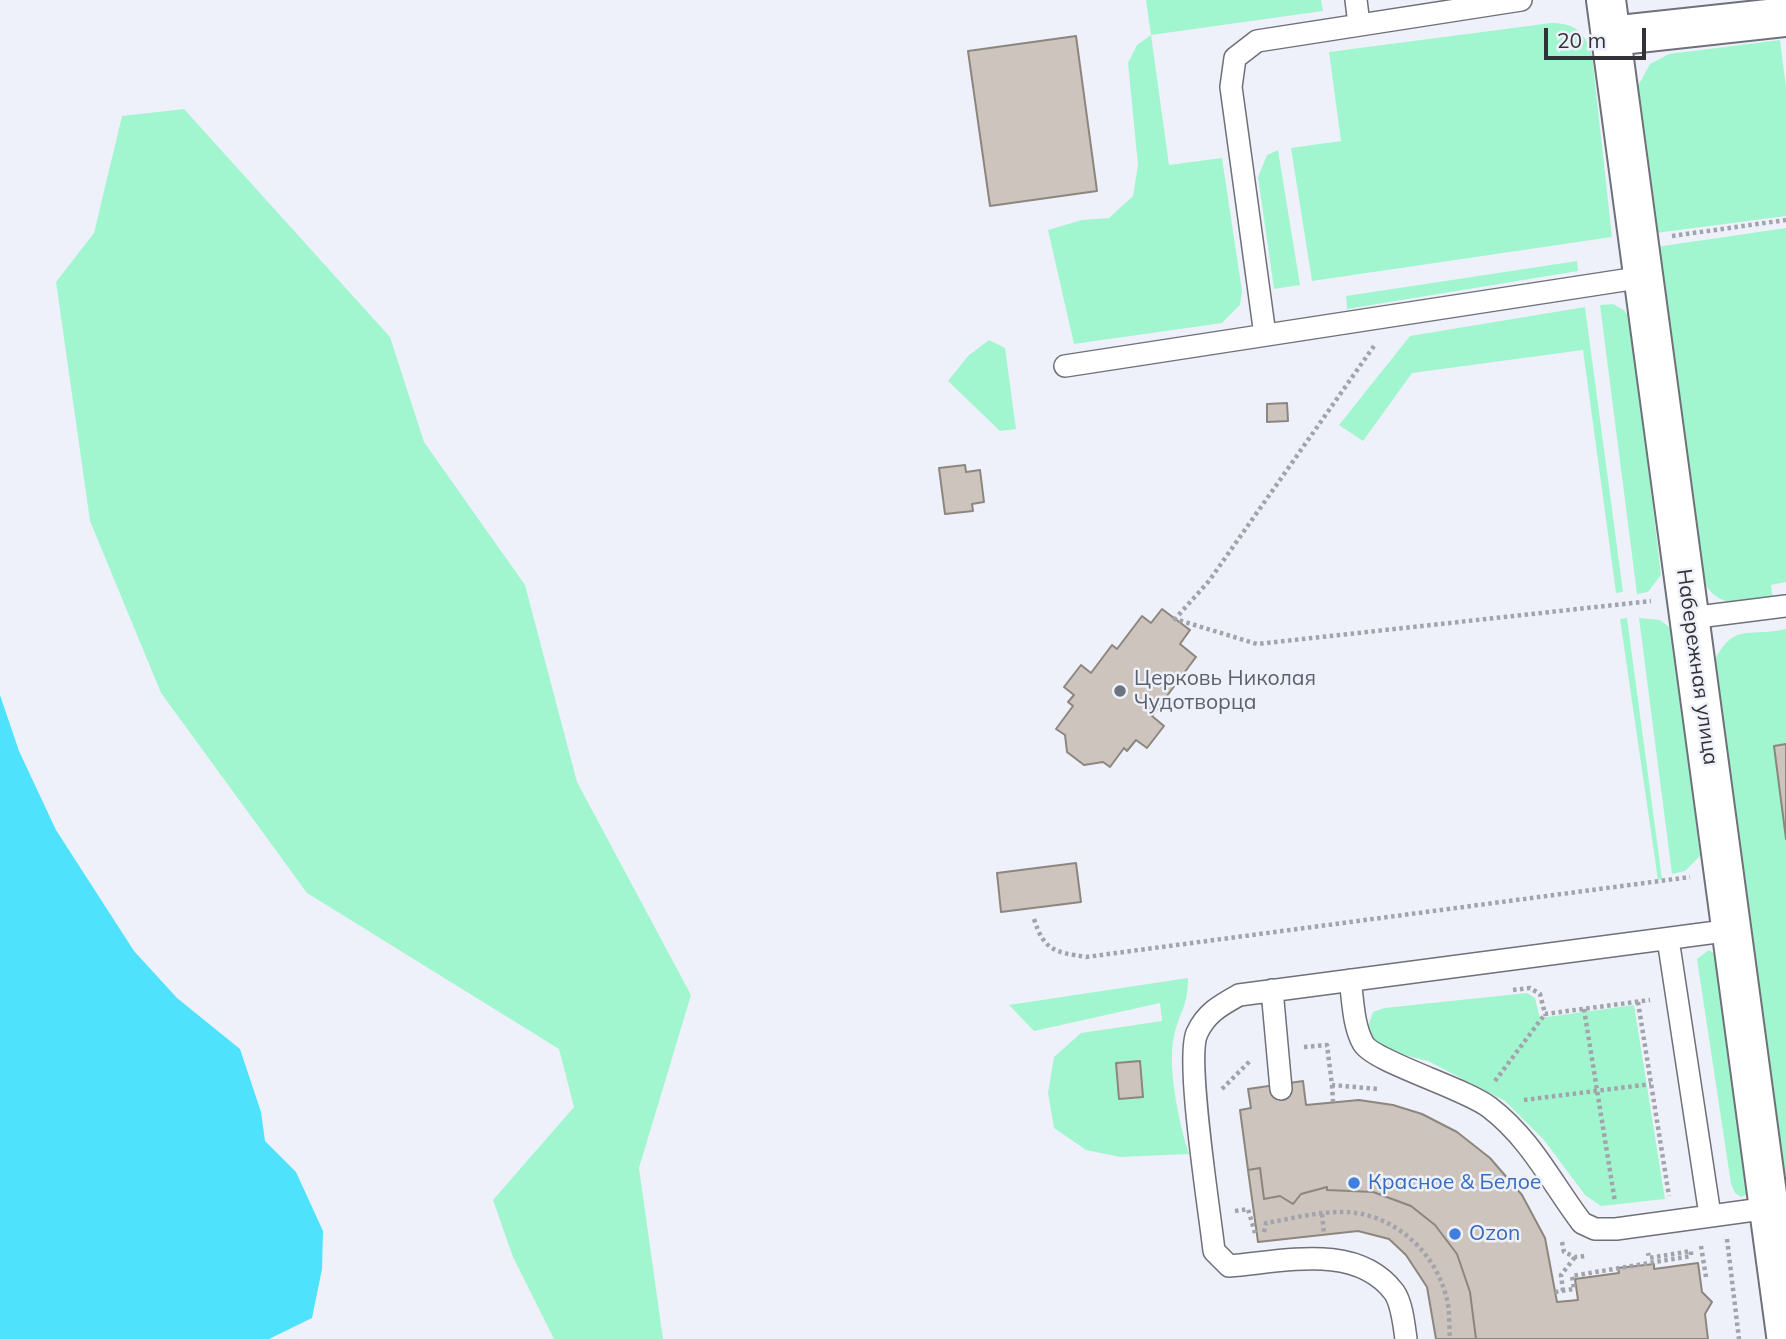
<!DOCTYPE html>
<html>
<head>
<meta charset="utf-8">
<style>
  body { margin:0 }
  #map { position:relative; width:1786px; height:1339px; overflow:hidden; background:#eff1fa; font-family:Mulish,sans-serif }
  canvas { display:block }
  .scale { position:absolute; left:1544px; top:28px; width:102px; height:32px; box-sizing:border-box; border:4px solid #323236; border-top:0; padding-left:9px; font-size:21px; line-height:24px; white-space:nowrap; color:#323236; -webkit-text-stroke:5px #eff1fa; paint-order:stroke }
</style>
</head>
<body>
<div id="map">
<canvas width="1786" height="1339"></canvas>
<div class="scale">20 m</div>
</div>
<script>
const ctx = document.querySelector('canvas').getContext('2d');
ctx.lineJoin = 'round';
function fillPath(path, color) {
  ctx.fillStyle = color;
  ctx.fill(path, 'evenodd');
}
function stroke(path, color, width, dash) {
  ctx.strokeStyle = color;
  ctx.lineWidth = width;
  ctx.lineCap = dash ? 'butt' : 'round';
  ctx.setLineDash(dash || []);
  ctx.stroke(path);
}
function write(font, color, halo, rows, align = 'center') {
  ctx.font = font + ' Mulish,sans-serif';
  ctx.lineWidth = 5;
  ctx.setLineDash([]);
  ctx.textBaseline = 'middle';
  ctx.strokeStyle = halo;
  ctx.fillStyle = color;
  for (const [text, x, y, turn = 0] of rows) {
    ctx.save();
    ctx.translate(x, y);
    ctx.rotate((+turn || 0) * Math.PI / 180);
    ctx.textAlign = isNaN(turn) ? turn : align;
    if (halo) ctx.strokeText(text, 0, 0);
    ctx.fillText(text, 0, 0);
    ctx.restore();
  }
}
const green = new Path2D(`
  M1146,0H1321L1323,11L1151,35L1169,165L1222,158L1242,291L1240,305L1222,323L1074,344L1048,230L1082,220L1109,218L1133,196L1138,165L1128,63L1137,45L1151,35Z
  M1551,23C1575,23 1585,32 1592,55L1612,237L1312,281L1291,148L1341,141L1329,52Z
  M1780,40L1786,87V216L1656,233L1637,99L1638,86L1650,64L1669,54Z
  M184,109L390,337L424,442L525,585L577,782L691,995L639,1168L663,1339H554L513,1257L493,1200L574,1107L559,1049L307,893L161,693L90,521L56,282L94,233L122,116Z
  M1278,150L1300,285L1274,289L1258,177L1267,155Z
  M1786,228V582L1771,585L1773,600C1747,603 1721,610 1705,584L1656,247Z
  M1577,261L1578,271L1347,309L1346,296Z
  M1613,304L1624,310L1631,320L1661,575L1648,592L1637,594L1600,305Z
  M1585,307L1623,592L1616,593L1583,350L1412,373L1363,441L1339,425L1410,336Z
  M989,340L1005,348L1016,429L1000,431L948,381L968,356Z
  M1627,618L1662,879L1658,880L1620,619Z
  M1639,618L1660,620L1673,630L1700,856L1685,871L1672,874Z
  M1786,629V744L1774,747L1786,839V1188L1755,984L1713,663C1735,621 1745,638 1786,629Z
  M1709,950L1715,954L1750,1193L1741,1197L1735,1193L1731,1184L1697,959Z
  M1188,978C1188,1007 1180,1010 1174,1036C1167,1066 1179,1124 1189,1154L1120,1157L1086,1150L1054,1128L1048,1093L1054,1057L1081,1033L1162,1021L1160,1003L1034,1031L1009,1005ZM1139,1061L1143,1097L1119,1099L1116,1064Z
  M1527,993L1535,998L1540,1018L1634,1005L1665,1199L1601,1206L1585,1195L1544,1140L1505,1101L1428,1061L1392,1052L1374,1040L1368,1026L1373,1012L1384,1008Z`);
const water = new Path2D(`
  M0,695L19,751L56,830L134,951L177,998L240,1049L261,1112L265,1141L296,1172L323,1231L322,1269L312,1318L269,1339H0Z`);
const building = new Path2D(`
  M1076,36L1097,191L990,206L968,51Z
  M1287,403L1288,421L1267,422V404Z
  M965,465L966,472L980,470L984,502L972,504L973,511L945,514L939,468Z
  M1162,609L1190,630L1180,644L1196,657L1152,716L1164,726L1147,748L1136,740L1127,751L1124,748L1110,767L1103,762L1084,765L1067,752L1065,735L1056,729L1073,706L1068,702L1074,695L1064,687L1081,665L1091,673L1112,645L1117,649L1142,616L1151,623Z
  M1786,744V839L1774,746Z
  M1076,863L1081,902L1001,912L997,873Z
  M1140,1061L1143,1097L1119,1099L1116,1063Z
  M1303,1081L1306,1105L1359,1100L1393,1105L1422,1114L1457,1132L1490,1158L1522,1195L1545,1238L1557,1302L1578,1300L1575,1279L1619,1273L1618,1268L1654,1264V1269L1698,1263L1702,1292L1712,1302L1705,1314L1708,1339H1476L1470,1292L1457,1254L1435,1225L1411,1206L1373,1192L1327,1190V1187L1301,1194L1293,1204L1280,1196L1264,1199L1260,1168L1248,1170L1240,1110L1251,1108L1248,1089Z
  M1260,1168L1264,1199L1280,1196L1293,1204L1301,1194L1327,1187V1190L1373,1192L1411,1206L1435,1225L1457,1254L1470,1292L1476,1339H1436L1427,1287L1406,1255L1389,1239L1358,1231L1258,1242L1248,1170Z`);
const path = new Path2D(`
  M1672,236L1786,220
  M1374,346L1209,581L1175,619L1257,644L1651,601
  M1034,919C1044,951 1055,952 1086,957L1690,877
  M1513,990L1530,988L1540,994L1545,1014L1650,1000
  M1638,1002L1669,1196
  M1584,1009L1615,1202
  M1304,1047L1327,1045L1332,1085L1378,1089
  M1495,1081L1545,1014
  M1332,1085L1333,1102
  M1222,1089L1250,1061
  M1524,1100L1651,1084
  M1235,1211L1248,1209L1255,1233
  M1322,1214L1324,1234
  M1264,1232L1266,1223C1290,1219 1316,1212 1340,1212C1390,1211 1434,1249 1446,1296C1450,1309 1449,1325 1450,1339
  M1727,1239L1739,1339
  M1562,1242L1564,1252L1575,1257L1586,1256
  M1701,1246L1706,1277
  M1563,1291L1561,1275L1575,1257
  M1555,1292L1574,1289L1572,1276L1691,1256V1251L1649,1258L1648,1253`);
const service = new Path2D(`
  M1356,0L1359,24
  M1265,335L1231,87L1235,58L1257,41L1521,0
  M1065,366L1644,277
  M1690,618L1786,606
  M1668,939L1710,1215
  M1350,980C1353,999 1353,1025 1363,1043C1372,1061 1464,1088 1489,1107C1531,1139 1551,1182 1582,1223L1595,1229H1616L1769,1208
  M1272,990L1281,1089
  M1406,1339C1404,1325 1402,1303 1394,1292C1356,1242 1282,1262 1229,1266L1214,1251C1210,1213 1185,1059 1197,1033C1206,1013 1221,1005 1239,995L1732,930`);
const minor = new Path2D(`
  M1606,0L1786,1335
  M1611,36L1786,17`);
const markers = [
  [1120,691,7,"#6b7280"],
  [1354,1183,7,"#3f7fe0"],
  [1455,1234,7,"#3f7fe0"]
];
const streetNames = [
  ["Набережная улица",1697,667,82]
];
const worshipNames = [
  ["Церковь Николая",1134,679],
  ["Чудотворца",1134,703]
];
const shopNames = [
  ["Красное & Белое",1368,1183],
  ["Ozon",1469,1234]
];
fillPath(green, '#a1f6d0');
fillPath(water, '#4fe2fc');
fillPath(building, '#ccc4bd');
stroke(building, '#8d867f', 2);
stroke(service, '#6f7078', 24);
stroke(minor, '#6f7078', 42);
stroke(path, '#a3a4ab', 4.5, [3.5, 3.5]);
stroke(service, '#fff', 21);
stroke(minor, '#fff', 38);
for (const [x, y, r, color] of markers) {
  const dot = new Path2D();
  dot.arc(x, y, r, 0, 2 * Math.PI);
  ctx.fillStyle = color;
  ctx.fill(dot);
  stroke(dot, '#eff1fa', 2.5);
}
write('21px', '#323236', '#eff1fa', streetNames);
write('21px', '#5b616d', '#eff1fa', worshipNames, 'left');
write('21px', '#366cbe', '#eff1fa', shopNames, 'left');
</script>
</body>
</html>
